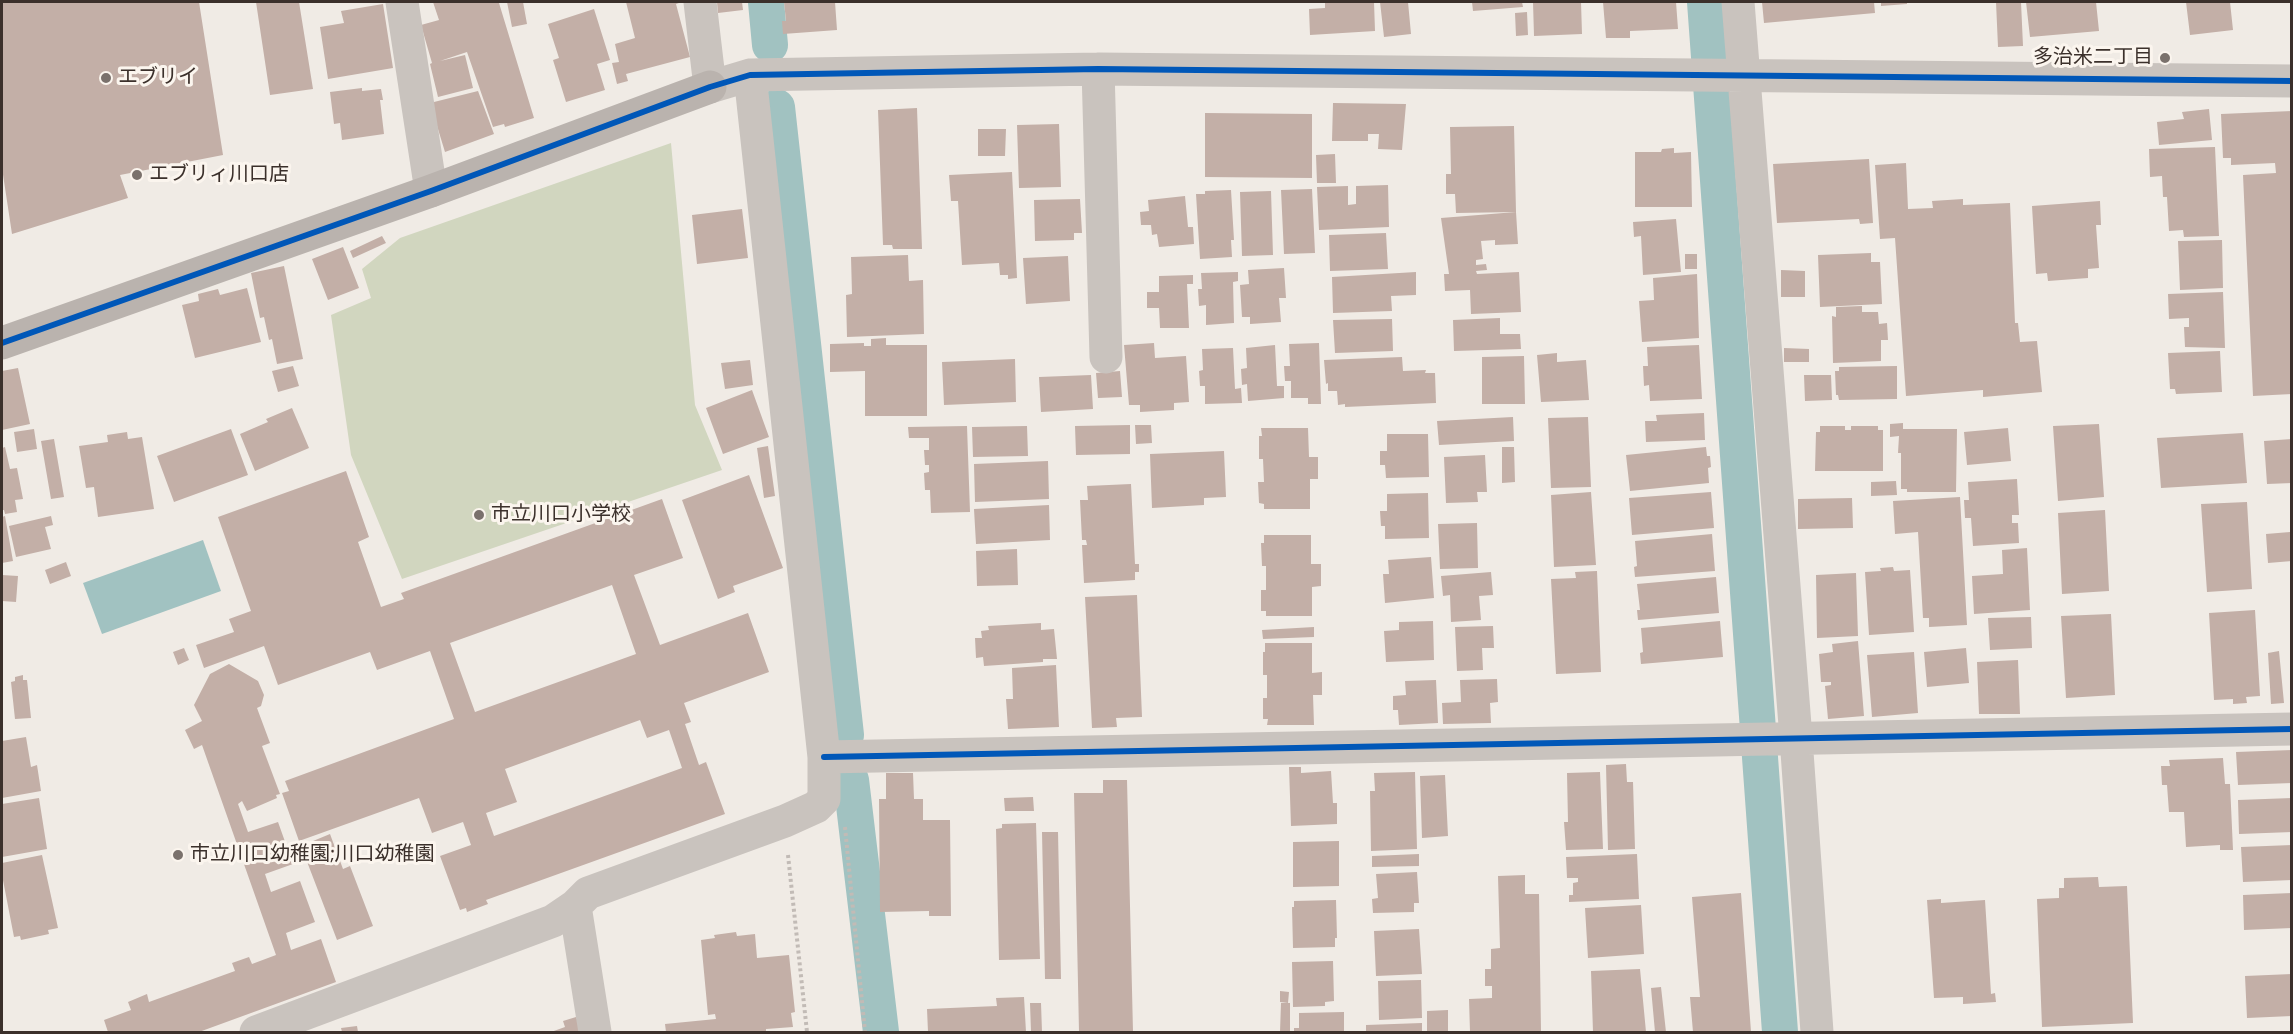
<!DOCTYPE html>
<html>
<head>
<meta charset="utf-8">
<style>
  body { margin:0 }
  #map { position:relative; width:2293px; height:1034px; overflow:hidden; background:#f0ebe5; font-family:"DM Sans",sans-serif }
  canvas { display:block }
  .frame { position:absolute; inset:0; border:3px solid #3b302b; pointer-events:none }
</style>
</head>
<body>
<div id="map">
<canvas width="2293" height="1034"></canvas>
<div class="frame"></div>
</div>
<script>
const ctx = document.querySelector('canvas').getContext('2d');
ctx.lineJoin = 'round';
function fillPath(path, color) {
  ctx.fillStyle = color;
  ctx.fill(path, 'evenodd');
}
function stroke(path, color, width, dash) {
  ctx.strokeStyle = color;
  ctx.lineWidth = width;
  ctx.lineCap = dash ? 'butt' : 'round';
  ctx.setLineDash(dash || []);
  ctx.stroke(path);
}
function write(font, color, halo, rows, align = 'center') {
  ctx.font = font + ' "DM Sans","Noto Sans JP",sans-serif';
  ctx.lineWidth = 6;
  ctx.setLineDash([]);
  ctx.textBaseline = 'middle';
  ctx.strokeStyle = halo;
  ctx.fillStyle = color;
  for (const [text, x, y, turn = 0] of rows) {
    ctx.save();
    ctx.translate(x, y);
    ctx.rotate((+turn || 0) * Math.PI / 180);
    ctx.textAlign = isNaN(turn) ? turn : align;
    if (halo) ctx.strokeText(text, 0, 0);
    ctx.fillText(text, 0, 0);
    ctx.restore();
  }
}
const green = new Path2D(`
  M671,143L695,405L722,470L402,579L351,455L331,315L371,298L362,269L400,238Z`);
const water = new Path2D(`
  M203,540L221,591L102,634L83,583Z`);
const canal = new Path2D(`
  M766,2L770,45
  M1705,2L1780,1032
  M777,107L846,735
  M851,780L881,1032`);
const building = new Path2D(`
  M2,2H199L223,155L120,175L128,198L12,234L2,168Z
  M256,2H299L313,89L270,95Z
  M433,2L499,3L534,118L505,127L504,124L493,127L467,52L440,61L465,55L473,88L438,97L430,64L432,63L421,25L439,20Z
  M507,2H523L527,24L512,27Z
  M626,2H682L676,4L690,57L626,74L628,81L617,84L612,63L619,62L615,44L635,38Z
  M717,2H742L743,10L718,13Z
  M784,2H835L837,30L783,34L782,21H786Z
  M1325,2H1374L1375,31L1310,35L1309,9L1325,8Z
  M1380,2H1408L1411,34L1384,37Z
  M1472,2H1522L1523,7L1473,11Z
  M1533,2H1581L1582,34L1534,36Z
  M1603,2H1676L1678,29L1630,31V38H1606Z
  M1762,2H1874L1875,13L1764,23Z
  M1881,2H1907V4L1881,6Z
  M1996,2H2021L2023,46L1998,47Z
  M2026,2H2096L2099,31L2030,37Z
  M2186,2H2230L2233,30L2190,35Z
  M383,4L393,68L328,79L320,27L344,23L341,11Z
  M594,9L610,60L597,64L605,90L566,102L553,60L559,58L548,24Z
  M1527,12L1528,35L1516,36L1515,13Z
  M362,88V91L381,89L383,100H380L384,134L342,140L340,123L334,124L330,92Z
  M478,91L494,134L445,152L430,103Z
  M1333,103L1406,104L1402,150L1378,149L1379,134H1368V141H1332Z
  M917,108L922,249H893L892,245H883L878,110Z
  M2209,109L2212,140L2159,145L2157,122L2184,119L2182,112Z
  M2292,111V394L2253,396L2243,175L2276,173L2275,163L2231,165V158H2223L2221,114Z
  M1205,113L1312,114V178L1205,177Z
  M1059,124L1061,187L1019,188L1017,125Z
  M1514,126L1516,212L1456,213L1455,194H1446V174H1451L1450,127Z
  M978,129H1006L1005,156H978Z
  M2215,147L2219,236L2184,237L2183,230L2169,231L2167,197H2163L2162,176L2150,177L2149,149Z
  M1674,148V153L1691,152L1692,207H1635V152H1661L1662,149Z
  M1335,154L1336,183H1317L1316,155Z
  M1869,159L1873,223L1860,224L1859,219L1777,223L1773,164Z
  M1906,163L1908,209L1933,208L1932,201L1963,199V205L2010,203L2015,323H2018L2020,342L2037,341L2042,392L1983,397V390L1906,396L1895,238L1880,239L1875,165Z
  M1012,172L1017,278L1008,279V275H1000L999,263L962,265L958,201H951L949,175Z
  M1388,185L1389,227L1319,230L1317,187L1348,186V205L1356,204V186Z
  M1312,189L1315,253L1284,254L1281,190Z
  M1231,190L1234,240H1231L1232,257L1200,259L1196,194H1205V191Z
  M1271,191L1273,255L1242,256L1240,192Z
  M1185,196L1188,227H1193L1194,244L1159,247L1157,234L1152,235L1151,225H1141L1140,212L1149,211L1148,200Z
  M1080,199L1082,233H1074V240L1035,241L1034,200Z
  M2100,201L2101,225H2096L2099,268L2088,269V278L2048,281L2047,273L2036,274L2032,206Z
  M742,209L748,258L697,264L692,215Z
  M1516,212L1518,244L1495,245V240L1481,241L1483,259L1476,260V265L1486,264L1487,270L1476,271L1477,274L1519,272L1521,312L1471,314L1470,290L1445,291L1444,274H1449L1441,218Z
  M1676,219L1681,272L1643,275L1641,236L1634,237L1633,222Z
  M1386,233L1388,269L1330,271L1329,235Z
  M382,236L386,243L353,258L350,251Z
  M2222,240L2223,288L2180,290L2178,241Z
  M343,247L359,288L328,300L312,259Z
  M1871,253V262H1880L1882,304L1820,307L1818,255Z
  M1685,254H1697V269H1685Z
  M908,255L909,281L923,280L924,334L847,337L846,295L852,294L851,257Z
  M1068,256L1070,301L1026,304L1023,258Z
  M284,266L303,359L277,364L272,339L269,340L264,317L260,318L251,273Z
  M1284,268L1286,298H1279L1281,322L1250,324V317H1242L1240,285L1249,284L1248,270Z
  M1781,270L1805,271V297H1781Z
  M1238,272V281L1233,282L1234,323L1206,325V305L1199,306L1198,289H1202L1201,273Z
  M1416,272V295L1391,296L1392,311L1333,313L1332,277Z
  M1697,274L1699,338L1642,342L1639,301L1654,300L1653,278Z
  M1193,275V284H1187L1189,328H1160L1159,308H1147V292H1159V276Z
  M247,288L261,342L195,358L182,305L199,301L198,294L218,289L220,295Z
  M2223,292L2225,348L2185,347L2184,327H2189V318L2169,319L2168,294Z
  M1862,306V312H1878L1879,324L1887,323L1888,340H1881V361L1833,363L1832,316L1836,317V307Z
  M1500,318V334H1520L1521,349L1454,351L1453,320Z
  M1392,319L1393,351L1335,353L1333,320Z
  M886,338V345H927V416H865V371L830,372V344L864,343V346H871V339Z
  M1154,343L1155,358L1186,356L1189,402L1174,403V410L1140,412V405H1129L1124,345Z
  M1319,343L1321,404H1308V398H1291V381H1285L1284,366H1290L1289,344Z
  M1275,345L1277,386H1284V398L1248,401L1247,384L1242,385L1241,369L1247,368L1246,348Z
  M1699,345L1702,399L1650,401L1649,385L1644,386L1643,366H1648L1647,347Z
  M1233,348L1235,389L1241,388L1242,403L1205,404V386H1200L1199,371L1203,370L1202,349Z
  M1784,348L1809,349V362H1784Z
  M2220,351L2222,392L2176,394L2175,389H2170L2168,353Z
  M1557,353V362L1586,360L1589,400L1541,402L1537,355Z
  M1524,356L1525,404H1482V357Z
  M1402,357L1403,371L1426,370L1425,373H1435L1436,403L1345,407V404L1338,405L1337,391H1328V383L1326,384L1324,360Z
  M1015,359L1016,402L944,405L942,362Z
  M750,360L753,385L725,389L721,363Z
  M293,366L299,386L278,392L272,371Z
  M1897,366V399L1839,400L1838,395H1836L1835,371H1839V367Z
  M18,368L30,424L2,430V371Z
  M1120,371L1122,397L1098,398L1096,373Z
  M1091,375L1093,409L1041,412L1039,377Z
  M1804,375H1831L1832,400L1805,401Z
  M752,390L769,437L723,454L706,408Z
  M292,408L309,448L255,471L240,434L268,422L266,419Z
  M1704,413L1705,440L1646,442L1645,421H1657L1656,415Z
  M1513,417L1514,441L1439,445L1437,421Z
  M1588,417L1591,487L1551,488L1548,418Z
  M1903,423V429H1957L1956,492H1907V489H1901V453H1898L1899,436L1890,437V424Z
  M2099,424L2104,497L2058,501L2053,426Z
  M1130,425V454L1076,455L1075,426Z
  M1135,425H1151L1152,443L1136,444Z
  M967,426L970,512L931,513L930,490H925L924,473L929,472V465H925L924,450H929V438H909L908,427Z
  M1027,426L1028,456L973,457L972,427Z
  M1820,426H1845V430H1851V426H1878V430H1883V471H1815L1816,432H1820Z
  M1261,428H1308L1309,457H1318V479H1310V509H1264V504L1259,503L1258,482H1264L1263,459H1259V436H1262Z
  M2008,428L2011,461L1967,465L1964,432Z
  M34,429L37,449L17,452L14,432Z
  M231,429L248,475L174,502L157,456Z
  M127,432L128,439L142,437L154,509L98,517L94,487L86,488L79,446L108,442L107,435Z
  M2243,433L2247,483L2161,488L2157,438Z
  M1387,434H1428L1429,477L1386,478L1385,465H1380V451H1387Z
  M54,439L64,497L51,499L41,441Z
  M2292,439V483L2267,484L2264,441Z
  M768,446L775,496L764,498L757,448Z
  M5,447L10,469L17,468L23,499L15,500L17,512L5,514L4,510H2V448Z
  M1502,447H1514L1515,482L1502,483Z
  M1706,447L1707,456H1710L1711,467L1708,468L1709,483L1630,491L1626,455Z
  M1224,451L1226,497L1204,498V505L1152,508L1150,454Z
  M1485,455L1487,492H1477L1478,502L1446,503L1444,457Z
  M1048,461L1049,499L975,502L974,464Z
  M346,471L369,537L358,542L381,607L404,599L401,593L662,499L683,558L634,575L660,645L748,613L769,672L684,703L691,722L685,724L699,765L706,762L725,814L486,900L488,904L467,912L466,908L460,910L440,856L471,845L463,822L432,833L419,798L299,841L282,793L289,791L285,781L454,719L430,651L377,670L370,652L278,685L264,646L204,668L196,645L234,632L229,619L251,611L218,517ZM612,585L636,654L475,712L450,643ZM640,720L647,738L669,730L682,768L494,836L486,813L517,802L505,769Z
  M749,475L783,568L733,586L735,592L718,599L682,500Z
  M2017,479L2019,515H2012V523H2018L2019,543L1973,546L1971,518H1965L1964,500H1969L1968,482Z
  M1896,481L1897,495L1871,496V482Z
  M1131,484L1135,564H1139V572H1135V580L1084,583L1082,545H1087L1086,540H1082L1080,500H1088L1087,486Z
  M1591,492L1596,565L1554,567L1551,495Z
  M1711,492L1714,528L1632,535L1629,498Z
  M1428,493L1429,538L1385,539V526H1381L1380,511H1387V494Z
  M1960,497L1967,625L1929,627V618H1923L1918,532L1895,534L1893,501Z
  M1852,498L1853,528L1798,529V499Z
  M2247,502L2252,589L2207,592L2201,504Z
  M1049,505L1050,540L976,544L974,509Z
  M2105,510L2109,591L2062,594L2058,513Z
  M5,516L13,561L2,563V517Z
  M51,516L53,525L45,527L51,549L16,557L9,526Z
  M1477,523L1478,568L1440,569L1438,524Z
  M2290,532L2292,561L2268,563L2266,534Z
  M1712,534L1715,571L1635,577L1634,567L1637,566L1635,541Z
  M1264,535H1311V564H1321V586L1312,587V616H1266V611H1261V590H1266V566H1262L1261,543H1264Z
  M2027,548L2030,610L1974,614L1972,576L2003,574L2002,550Z
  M1017,549L1018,585L977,586L976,551Z
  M1431,557L1434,598L1385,603L1383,574H1389L1388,560Z
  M66,562L71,576L50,584L45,570Z
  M1893,567L1894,571L1910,570L1914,632L1869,635L1865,572L1881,571L1880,568Z
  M1597,571L1601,672L1556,674L1551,579L1576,578L1575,572Z
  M1491,572L1493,595L1479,596L1481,620L1451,622L1450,595L1443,596L1441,576Z
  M1856,573L1858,636L1817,638L1816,575Z
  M2,575L18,576L16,602L2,601Z
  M1716,577L1719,613L1638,620L1637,610H1640L1637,584Z
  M1137,595L1142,717L1116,718L1117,727L1092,728L1085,597Z
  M2255,610L2260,696L2246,697L2247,703L2233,704V699L2214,700L2209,613Z
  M2111,614L2115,695L2066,698L2061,616Z
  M2031,617L2032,648L1990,650L1988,618Z
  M1433,621L1434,660L1386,662L1384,631L1399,630V622Z
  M1720,621L1723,657L1641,664L1640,653L1643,652L1641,628Z
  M1041,623V630L1054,629L1057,659H1043V662L984,666L983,657L976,658L975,638H982L981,631L989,630L988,626Z
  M1493,626L1494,648H1482L1483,670L1457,671L1455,627Z
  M1314,627V637L1263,639L1262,630Z
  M1858,641L1864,716L1828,719L1825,686L1831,685V682H1821L1819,654L1833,652L1832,644Z
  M1265,643H1312V673L1322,672V695H1313L1314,725H1267L1268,719H1263V698H1267V675H1263V652H1265Z
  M184,648L189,660L178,665L173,652Z
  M1966,648L1969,683L1927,687L1924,652Z
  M2279,651L2284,703L2271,704L2268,653Z
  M1914,652L1918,713L1872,717L1867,655Z
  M2018,660L2020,714H1979L1977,662Z
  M229,664L258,681L264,695L261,706L257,708L270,743L262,746L280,794L276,795L277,798L247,811L242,801L238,804L248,832L278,822L293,864L265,874L271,892L300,881L315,922L286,933L291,950L321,939L336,982L199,1032H108L104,1020L131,1010L128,1002L147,994L149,1002L235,971L232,963L249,957L252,964L276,955L202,745L194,749L185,730L202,721L194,705L210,674Z
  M1056,665L1059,727L1008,729L1006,699H1013L1012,668Z
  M23,675V680H27L31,718L15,719L11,682L15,681V677Z
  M1497,679L1498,702L1490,703L1491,723L1443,724L1442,703L1461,702L1460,680Z
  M1436,680L1438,723L1399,725L1398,710H1393V696L1406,695L1405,681Z
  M26,737L31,767L37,765L41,791L2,798V741Z
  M2292,750V783L2238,785L2236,752Z
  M2223,758L2225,784H2230L2233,850H2220V845L2186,847L2184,812H2169L2167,785H2162L2161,766H2170L2169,760Z
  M1626,764L1627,782H1633L1635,849L1608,850L1606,765Z
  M1289,767H1301V773L1331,771L1333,803H1337V824L1291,826Z
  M1415,772L1417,849L1371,851L1370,791H1375L1374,773Z
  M1600,772L1603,849L1566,850L1564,822H1568L1567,773Z
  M886,773H913L914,799H923V820H950L951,916H929V911L880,912L879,799H886Z
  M1445,775L1448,836L1422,838L1420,776Z
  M1103,780H1127L1133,1032H1079L1074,793H1103Z
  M1033,797L1034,811H1005L1004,798Z
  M39,798L47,849L2,857V804Z
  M2292,798V832L2239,834L2238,800Z
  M1036,823L1040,959L999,960L996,829L1002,828V824Z
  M1042,832H1058L1061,979H1045Z
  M330,834L343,869L350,866L373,926L337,940L301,846Z
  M1339,841V886L1293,887V842Z
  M2292,845V880L2243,882L2241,847Z
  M1419,854V866L1372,867V856Z
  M1637,854L1639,899L1569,902V895H1573V883L1578,882V878H1567L1566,857Z
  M42,855L58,928L48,930L49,934L21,940L20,936L14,937L2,875V863Z
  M1417,872L1419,903H1414V912L1373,913L1372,899L1378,898L1376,874Z
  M1525,875V894H1539L1541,1032H1470L1469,999L1492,998V986H1485V969H1491V949L1500,948L1498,876Z
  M2098,877L2099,887L2127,886L2133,1023L2042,1027L2037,899L2059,898V888H2064V878Z
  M1741,893L1751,1032H1693L1690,997H1700L1692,897Z
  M2292,893V928L2244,930L2243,895Z
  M1941,899V903L1985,900L1991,994L1995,993L1996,1002L1963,1004V997L1934,998L1927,900Z
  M1336,900L1337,938H1335V947L1293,948L1292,907H1294V901Z
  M1641,905L1644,954L1588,958L1585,908Z
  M1419,929L1422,974L1376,976L1374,931Z
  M736,932L737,936L755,934L757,958L789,955L795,1012L791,1013L793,1027L766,1029V1032H666L665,1024L716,1019L715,1014L708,1015L701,940L715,938L714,935Z
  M1333,961L1334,1001L1325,1002V1006L1293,1007L1292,962Z
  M1640,969L1646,1032H1593L1591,971Z
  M2292,974V1016L2247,1018L2245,976Z
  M1421,980L1422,1018L1379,1020L1378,981Z
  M1661,987L1666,1032H1655L1651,988Z
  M1280,991L1289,992L1288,1003L1280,1002Z
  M1024,997L1026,1032H928L927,1009L997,1006L996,998Z
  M1030,1003H1041L1042,1032H1031Z
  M1281,1003H1290V1032H1280Z
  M1448,1010V1032H1427V1011Z
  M1344,1012V1032H1294V1028H1299V1013Z
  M576,1017L582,1032H551L565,1027L563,1021Z
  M1422,1023V1032H1366V1025Z
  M357,1026L358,1032H342L341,1028Z`);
const path = new Path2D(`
  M845,827L865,1032
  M788,855L807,1032`);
const street = new Path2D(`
  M402,2L431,191
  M700,2L710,87L750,75L1098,69L2292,81
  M1738,2L1796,738L1817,1032
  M1098,69L1106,357
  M824,757L2292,729
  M575,906L595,1032
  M256,1032L553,921L575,906L588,893L785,821L816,807L824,799V757L750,75`);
const secondary = new Path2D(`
  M2,343L431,191L710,87`);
const cycleway = new Path2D(`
  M2,343L431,191L710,87L750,75L1098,69L2292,81
  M824,757L2292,729`);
const markers = [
  [2165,58,6,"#7a716c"],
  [106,78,6,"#7a716c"],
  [137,175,6,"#7a716c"],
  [479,515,6,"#7a716c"],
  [178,855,6,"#7a716c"]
];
const poiNames = [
  ["多治米二丁目",2153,58,"right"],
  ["エブリイ",118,78],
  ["エブリィ川口店",149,175],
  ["市立川口小学校",491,515],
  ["市立川口幼稚園;川口幼稚園",190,855]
];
fillPath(green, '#d1d6bf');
fillPath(water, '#a1c2c1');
stroke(canal, '#a1c2c1', 36);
fillPath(building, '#c3afa7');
stroke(path, '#c2bbb6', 4, [3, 3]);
stroke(street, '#c9c3be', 33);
stroke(secondary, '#bab3ae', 33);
stroke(cycleway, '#0057b8', 6);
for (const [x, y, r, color] of markers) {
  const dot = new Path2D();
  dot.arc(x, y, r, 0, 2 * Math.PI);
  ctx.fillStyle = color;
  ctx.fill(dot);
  stroke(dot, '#fbf5ee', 2);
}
write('20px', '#3b302b', '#fbf5ee', poiNames, 'left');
</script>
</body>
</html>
